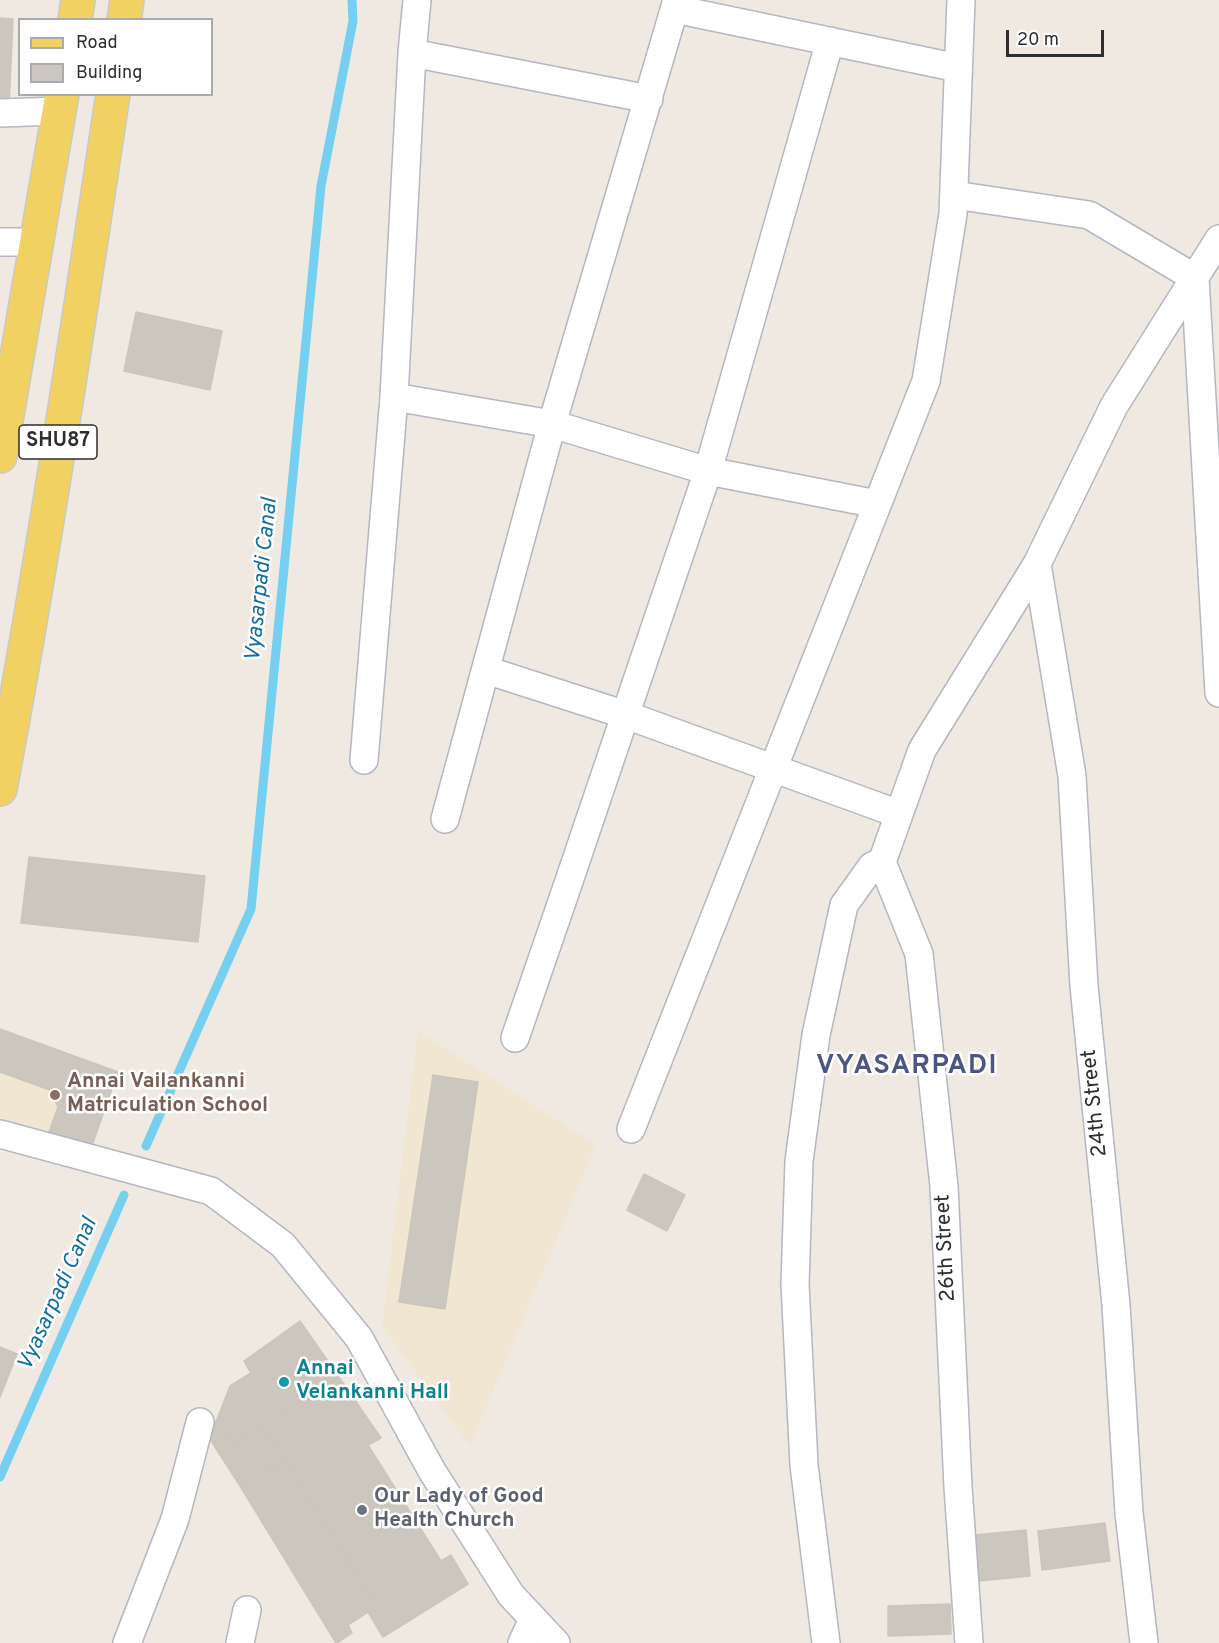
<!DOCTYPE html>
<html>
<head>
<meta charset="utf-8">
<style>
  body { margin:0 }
  #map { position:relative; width:1219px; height:1643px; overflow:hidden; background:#efe9e1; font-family:Overpass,sans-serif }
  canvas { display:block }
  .legend { position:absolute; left:18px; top:18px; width:195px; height:78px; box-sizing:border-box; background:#fff; border:2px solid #ababab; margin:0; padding:8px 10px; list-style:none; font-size:18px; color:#2e2e2e }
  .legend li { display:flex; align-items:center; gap:12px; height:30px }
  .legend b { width:30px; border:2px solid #ababab }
  .scale { position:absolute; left:1006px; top:30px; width:98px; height:27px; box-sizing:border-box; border:3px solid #2e2e2e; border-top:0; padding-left:8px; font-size:18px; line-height:21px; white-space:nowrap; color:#2e2e2e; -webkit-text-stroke:4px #fff; paint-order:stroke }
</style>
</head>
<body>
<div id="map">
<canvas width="1219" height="1643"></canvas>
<ul class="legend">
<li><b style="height:8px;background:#f2d163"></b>Road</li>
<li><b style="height:16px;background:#cbc7bf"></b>Building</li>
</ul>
<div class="scale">20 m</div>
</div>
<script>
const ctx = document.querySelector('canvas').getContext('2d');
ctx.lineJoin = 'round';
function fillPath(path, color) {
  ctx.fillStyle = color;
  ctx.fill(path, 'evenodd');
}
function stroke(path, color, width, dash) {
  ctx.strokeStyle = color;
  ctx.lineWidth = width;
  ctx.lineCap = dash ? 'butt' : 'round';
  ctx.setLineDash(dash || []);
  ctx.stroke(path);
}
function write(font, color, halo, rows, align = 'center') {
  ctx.font = font + ' Overpass,sans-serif';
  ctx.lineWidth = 5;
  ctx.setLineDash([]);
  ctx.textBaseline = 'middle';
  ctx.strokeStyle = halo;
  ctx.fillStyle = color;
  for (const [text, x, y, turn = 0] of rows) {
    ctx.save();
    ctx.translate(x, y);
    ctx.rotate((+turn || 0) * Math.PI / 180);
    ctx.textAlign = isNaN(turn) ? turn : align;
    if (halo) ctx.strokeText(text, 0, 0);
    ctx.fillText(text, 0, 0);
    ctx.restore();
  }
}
const education = new Path2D(`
  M0,1030L118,1072L90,1150L0,1117Z
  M418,1031L596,1145L470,1446L382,1327Z`);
const stream = new Path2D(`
  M146,1146L251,909L321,186L353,21L352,0
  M0,1477L124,1195`);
const building = new Path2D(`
  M0,18L13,19L9,106L0,105Z
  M136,312L222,331L210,390L124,371Z
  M29,857L205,876L198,942L21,923Z
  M0,1029L118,1072L91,1148L49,1132L58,1107L50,1090L0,1072Z
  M433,1075L478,1082L445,1309L399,1302Z
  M644,1174L685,1195L667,1231L627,1210Z
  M300,1321L339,1377L235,1444L218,1417L230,1386L251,1373L244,1361Z
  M0,1347L17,1354L0,1397Z
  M339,1377L381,1438L368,1445L441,1561L451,1555L468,1584L383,1637L365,1607L374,1601L263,1426Z
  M218,1417L235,1444L263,1426L287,1464L275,1472L271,1466L240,1486L208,1436Z
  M287,1464L374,1601L365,1607L368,1612L348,1625L352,1633L337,1643H336L240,1486L271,1466L275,1472Z
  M1105,1523L1110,1561L1042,1570L1038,1531Z
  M1026,1530L1030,1576L979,1581L975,1535Z
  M950,1604L951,1634L888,1636V1606Z`);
const minor = new Path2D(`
  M675,9L958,68
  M412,53L649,99
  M0,113L59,111
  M954,195L1089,215L1195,278L1219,693
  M0,242H37
  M394,397L552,424L708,471L877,504
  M1037,564L1072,776L1084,986L1116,1305L1129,1513L1144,1643
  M486,670L626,715L899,814
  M364,760L394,397L412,53L417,0
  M445,819L552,424L677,0
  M882,862L919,954L944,1186L958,1487L969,1643
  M515,1038L567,887L708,471L830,41
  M631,1129L926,381L953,214L961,0
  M0,1134L211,1191L283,1245L359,1338L432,1471L511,1595L556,1643
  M127,1643L175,1519L200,1422
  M240,1643L247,1610
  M522,1643L533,1619
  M826,1643L804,1465L795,1284L799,1161L816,1035L844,905L872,866L882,862L922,750L1037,564L1114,406L1219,239`);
const primary = new Path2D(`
  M75,20L78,0
  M124,20L127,0
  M0,456L62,94
  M0,789C43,559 78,327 113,94`);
const markers = [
  [55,1095,6,"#8d6e63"],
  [284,1382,6,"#0f9aa8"],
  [362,1510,6,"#6b7280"]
];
const shields = [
  [58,442,78]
];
const shieldNames = [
  ["SHU87",58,442]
];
const educationNames = [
  ["Annai Vailankanni",67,1083],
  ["Matriculation School",67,1107]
];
const streetNames = [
  ["24th Street",1096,1103,-96],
  ["26th Street",947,1248,-93]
];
const cultureNames = [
  ["Annai",296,1370],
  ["Velankanni Hall",296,1394]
];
const worshipNames = [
  ["Our Lady of Good",374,1498],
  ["Health Church",374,1522]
];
const waterNames = [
  ["Vyasarpadi Canal",263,580,-84],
  ["Vyasarpadi Canal",59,1295,-66]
];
const districtNames = [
  ["VYASARPADI",907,1068]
];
fillPath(education, '#f0e6d1');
stroke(stream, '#75cff0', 9);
fillPath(building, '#cbc7bf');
stroke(building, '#cbc5ba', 1.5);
stroke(minor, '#b4b7c1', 30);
stroke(primary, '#c9c9c9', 36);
stroke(minor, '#fff', 27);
stroke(primary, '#f2d163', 33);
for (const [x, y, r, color] of markers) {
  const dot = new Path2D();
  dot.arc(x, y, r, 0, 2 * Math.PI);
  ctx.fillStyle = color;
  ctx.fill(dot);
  stroke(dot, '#fff', 2);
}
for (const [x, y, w] of shields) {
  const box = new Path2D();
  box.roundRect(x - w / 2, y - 17, w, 34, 4.5);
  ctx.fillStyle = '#fff';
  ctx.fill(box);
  stroke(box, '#2e2e2e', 1.5);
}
write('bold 20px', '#2e2e2e', null, shieldNames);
write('bold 21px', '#785e54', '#fff', educationNames, 'left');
write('21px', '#2e2e2e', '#fff', streetNames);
write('bold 21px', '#0d838f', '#fff', cultureNames, 'left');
write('bold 21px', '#5b616d', '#fff', worshipNames, 'left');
write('italic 22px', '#0d6fa3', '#fff', waterNames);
ctx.letterSpacing = '1.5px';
write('bold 27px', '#4d5680', '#fff', districtNames);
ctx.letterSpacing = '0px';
</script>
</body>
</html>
